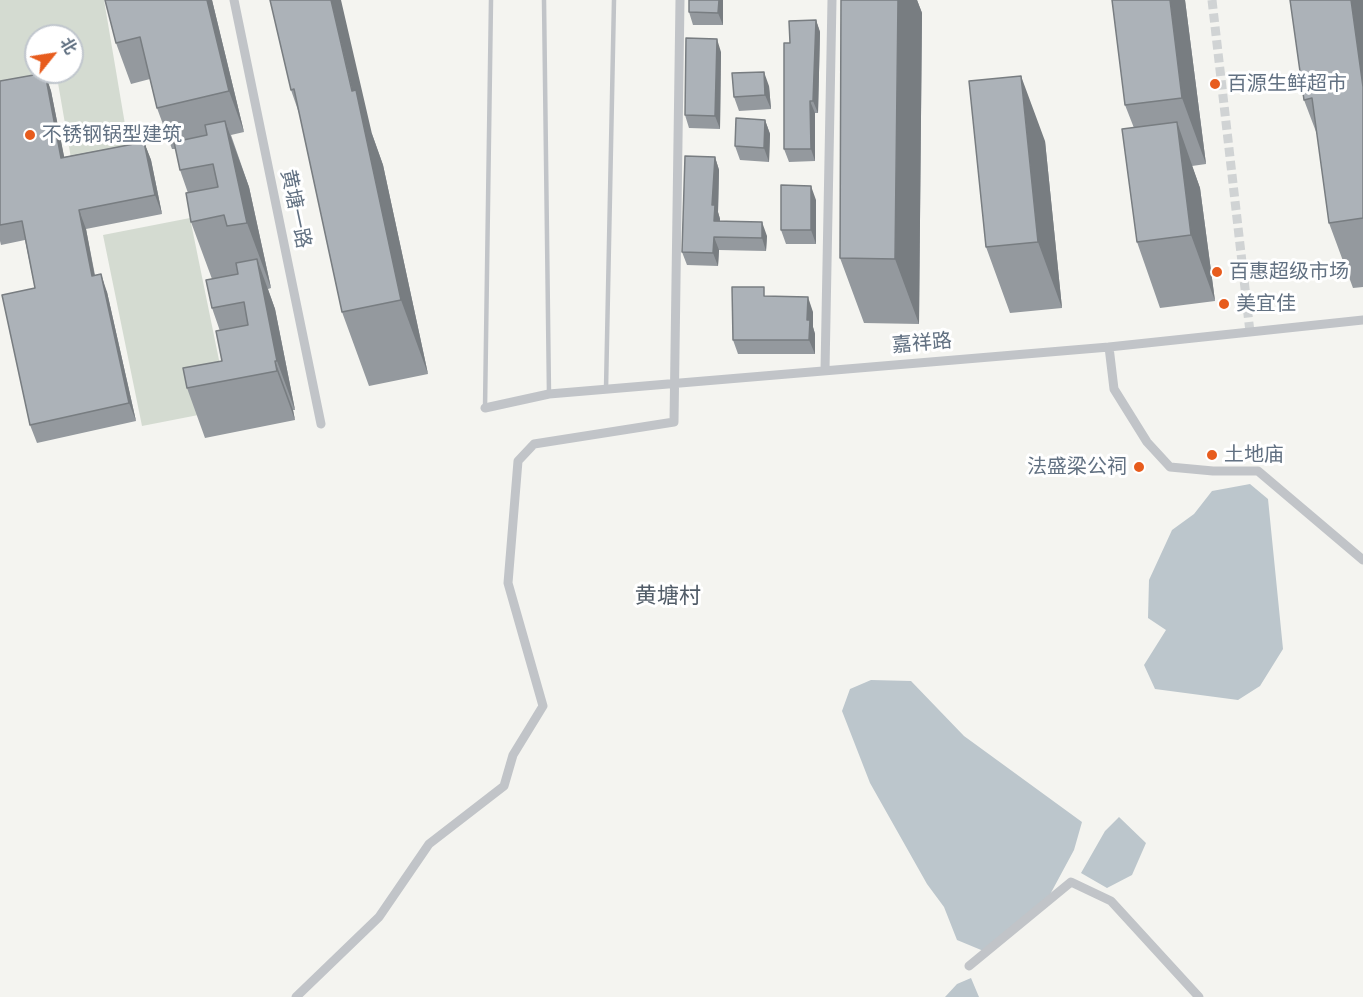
<!DOCTYPE html>
<html>
<head>
<meta charset="utf-8">
<style>
  body { margin:0 }
  #map { position:relative; width:1363px; height:997px; overflow:hidden; background:#f4f4f0; font-family:Arial,"Noto Sans SC",sans-serif }
  canvas { display:block }
  .north { position:absolute; left:24px; top:24px; width:60px; height:60px; box-sizing:border-box; background:#fff; border:2px solid #c0c6cd; border-radius:50%; rotate:60deg; font-size:16px; font-weight:700; line-height:24px; text-align:center; color:#627182 }
  .north::after { content:''; display:block; margin:auto; width:21px; height:27px; background:#e75c1d; clip-path:polygon(50% 0,100% 100%,50% 72%,0 100%) }
</style>
</head>
<body>
<div id="map">
<canvas width="1363" height="997"></canvas>
<div class="north">北</div>
</div>
<script>
const ctx = document.querySelector('canvas').getContext('2d');
ctx.lineJoin = 'round';
function fillPath(path, color) {
  ctx.fillStyle = color;
  ctx.fill(path, 'evenodd');
}
function stroke(path, color, width, dash) {
  ctx.strokeStyle = color;
  ctx.lineWidth = width;
  ctx.lineCap = dash ? 'butt' : 'round';
  ctx.setLineDash(dash || []);
  ctx.stroke(path);
}
function write(font, color, halo, rows, align = 'center') {
  ctx.font = font + ' Arial,"Noto Sans SC",sans-serif';
  ctx.lineWidth = 6;
  ctx.setLineDash([]);
  ctx.textBaseline = 'middle';
  ctx.strokeStyle = halo;
  ctx.fillStyle = color;
  for (const [text, x, y, turn = 0] of rows) {
    ctx.save();
    ctx.translate(x, y);
    ctx.rotate((+turn || 0) * Math.PI / 180);
    ctx.textAlign = isNaN(turn) ? turn : align;
    if (halo) ctx.strokeText(text, 0, 0);
    ctx.fillText(text, 0, 0);
    ctx.restore();
  }
}
const green = new Path2D(`
  M0,0H104L131,160L73,170L58,83L0,92ZM36,36H72V72H36Z
  M190,218L229,409L142,426L103,235Z`);
const water = new Path2D(`
  M1250,484L1268,499L1283,649L1260,686L1238,700L1155,689L1144,665L1166,630L1148,618L1149,580L1172,530L1194,514L1212,491Z
  M871,680L911,681L964,736L1082,822L1074,850L1046,902L986,952L957,940L944,907L927,884L870,783L842,711L850,689Z
  M1119,817L1146,843L1132,875L1107,888L1081,873L1105,831Z
  M971,978L979,997H945L957,984Z`);
const streetTunnel = new Path2D(`
  M1212,0L1250,332`);
const lane = new Path2D(`
  M544,0L549,394
  M606,389L614,0
  M485,408L491,0`);
const street = new Path2D(`
  M234,0L321,424
  M1109,347L1114,389L1147,442L1170,467L1213,471H1258L1363,560
  M825,370L832,0
  M485,408L549,394L1109,347L1363,320
  M969,966L1071,882L1111,901L1199,997
  M296,997L379,917L429,844L504,786L513,755L543,706L508,583L518,461L534,444L674,422L680,0`);
const wall = new Path2D(`
  M212,0L244,132L231,135L249,187L271,288L268,289L275,309L295,410H293L295,420L205,438L187,388L222,361L220,331L212,308V279L191,222L188,193L180,170L176,149H172L157,108L150,79L131,84L116,43Z
  M270,0L372,134L383,165L428,374L369,386L342,312L300,116L291,90Z
  M723,0V25H693L689,12Z
  M841,0H917L922,13L919,324L864,323L840,258Z
  M1185,0L1206,164L1192,166L1200,188L1215,301L1160,308L1137,242L1134,128L1125,105Z
  M1363,0V287L1353,288L1329,223L1318,137L1304,100Z
  M816,20L820,32L818,113H815V161L789,162L784,149L790,43Z
  M721,52L720,129L689,128L685,115Z
  M45,73L51,91L64,157L144,142L151,160L162,214L86,229L95,275L107,292L136,421L37,443L30,425L35,288L25,240L1,245L0,241V81Z
  M769,86L771,109L739,111L734,97Z
  M765,120L770,134L769,162L740,160L735,146Z
  M1045,141L1062,308L1010,313L986,247Z
  M715,157L719,170L718,212L720,219V221L767,236L766,251L719,250L718,266L687,265L682,252Z
  M816,200V244H786L781,230Z
  M767,296L813,312V327L815,334V354H738L733,340Z`);
const shadedWall = new Path2D(`
  M207,0H212L244,132L229,91Z
  M331,0H341L372,134L383,165L428,374L401,300Z
  M719,0H723V25L718,13Z
  M898,0H917L922,13L919,324L895,259Z
  M1170,0H1185L1206,164L1182,98Z
  M1351,0H1363V87Z
  M816,20L820,32L818,113L813,101Z
  M717,39L721,52L720,129L715,116Z
  M764,72L769,86L771,109L765,95Z
  M45,73L51,91L68,176L61,158Z
  M1021,76L1045,141L1062,308L1038,242Z
  M810,101L815,113V161L811,149Z
  M765,120L770,134L769,162L764,148Z
  M225,121L249,187L271,288L247,223Z
  M1177,122L1200,188L1215,301L1191,235Z
  M144,142L151,160L162,214L155,195Z
  M715,157L719,170L718,212L720,219L719,234L714,221L712,205Z
  M811,186L816,200V244L811,230Z
  M79,210L86,229L98,294L92,276Z
  M762,222L767,236L766,251L762,238Z
  M714,237L719,250L718,266L713,253Z
  M257,259L275,309L295,410L277,361Z
  M101,274L107,292L136,421L129,403Z
  M808,297L813,312V327L815,334V354L809,340L807,320Z
  M275,361L293,410L295,420L277,371Z`);
const building = new Path2D(`
  M105,0H207L229,91L157,108L140,37L116,43Z
  M270,0H331L352,91L356,90L401,300L342,312L294,89L291,90Z
  M689,0H719L718,13L689,12Z
  M841,0H898L895,259L840,258Z
  M1112,0H1170L1182,98L1125,105Z
  M1290,0H1351L1363,87V218L1329,223L1312,98L1304,100Z
  M816,20L813,101H810L811,149H784V43H790L789,21Z
  M686,38L717,39L715,116L685,115Z
  M764,72L765,95L734,97L732,73Z
  M45,73L61,158L144,142L155,195L79,210L92,276L101,274L129,403L30,425L2,295L35,288L22,221L0,225V81Z
  M1021,76L1038,242L986,247L969,81Z
  M736,118L765,120L764,148L735,146Z
  M225,121L247,223L227,226L224,215L191,222L186,193L218,187L213,164L180,170L174,142L207,135L205,125Z
  M1177,122L1191,235L1137,242L1122,129Z
  M685,156L715,157L712,205H715L714,221L762,222V238L714,237L713,253L682,252Z
  M781,185L811,186V230H781Z
  M257,259L277,361H275L277,371L187,388L183,368L222,361L216,331L248,325L244,302L212,308L206,280L238,274L236,263Z
  M732,287H764V296L808,297L807,320H810L809,340H733Z`);
const markers = [
  [1215,84,6,"#e75c1d"],
  [30,135,6,"#e75c1d"],
  [1217,272,6,"#e75c1d"],
  [1224,304,6,"#e75c1d"],
  [1212,455,6,"#e75c1d"],
  [1139,467,6,"#e75c1d"]
];
const poiNames = [
  ["百源生鲜超市",1227,84],
  ["不锈钢锅型建筑",42,135],
  ["百惠超级市场",1229,272],
  ["美宜佳",1236,304],
  ["土地庙",1224,455],
  ["法盛梁公祠",1127,467,"right"]
];
const streetNames = [
  ["黄塘一路",295,209,78],
  ["嘉祥路",922,344,-5]
];
const quarterNames = [
  ["黄塘村",668,597]
];
fillPath(green, '#d4dbd1');
fillPath(water, '#bcc6cc');
stroke(streetTunnel, '#d0d3d4', 9, [9, 4.5]);
stroke(lane, '#c1c4c8', 4.5);
stroke(street, '#c1c4c8', 9);
fillPath(wall, '#94999e');
fillPath(shadedWall, '#787d81');
fillPath(building, '#acb2b8');
stroke(building, '#787d81', 1.5);
for (const [x, y, r, color] of markers) {
  const dot = new Path2D();
  dot.arc(x, y, r, 0, 2 * Math.PI);
  ctx.fillStyle = color;
  ctx.fill(dot);
  stroke(dot, '#fff', 2);
}
write('20px', '#627182', '#fff', poiNames, 'left');
write('20px', '#627182', '#fff', streetNames);
write('22px', '#505b67', '#fff', quarterNames);
</script>
</body>
</html>
